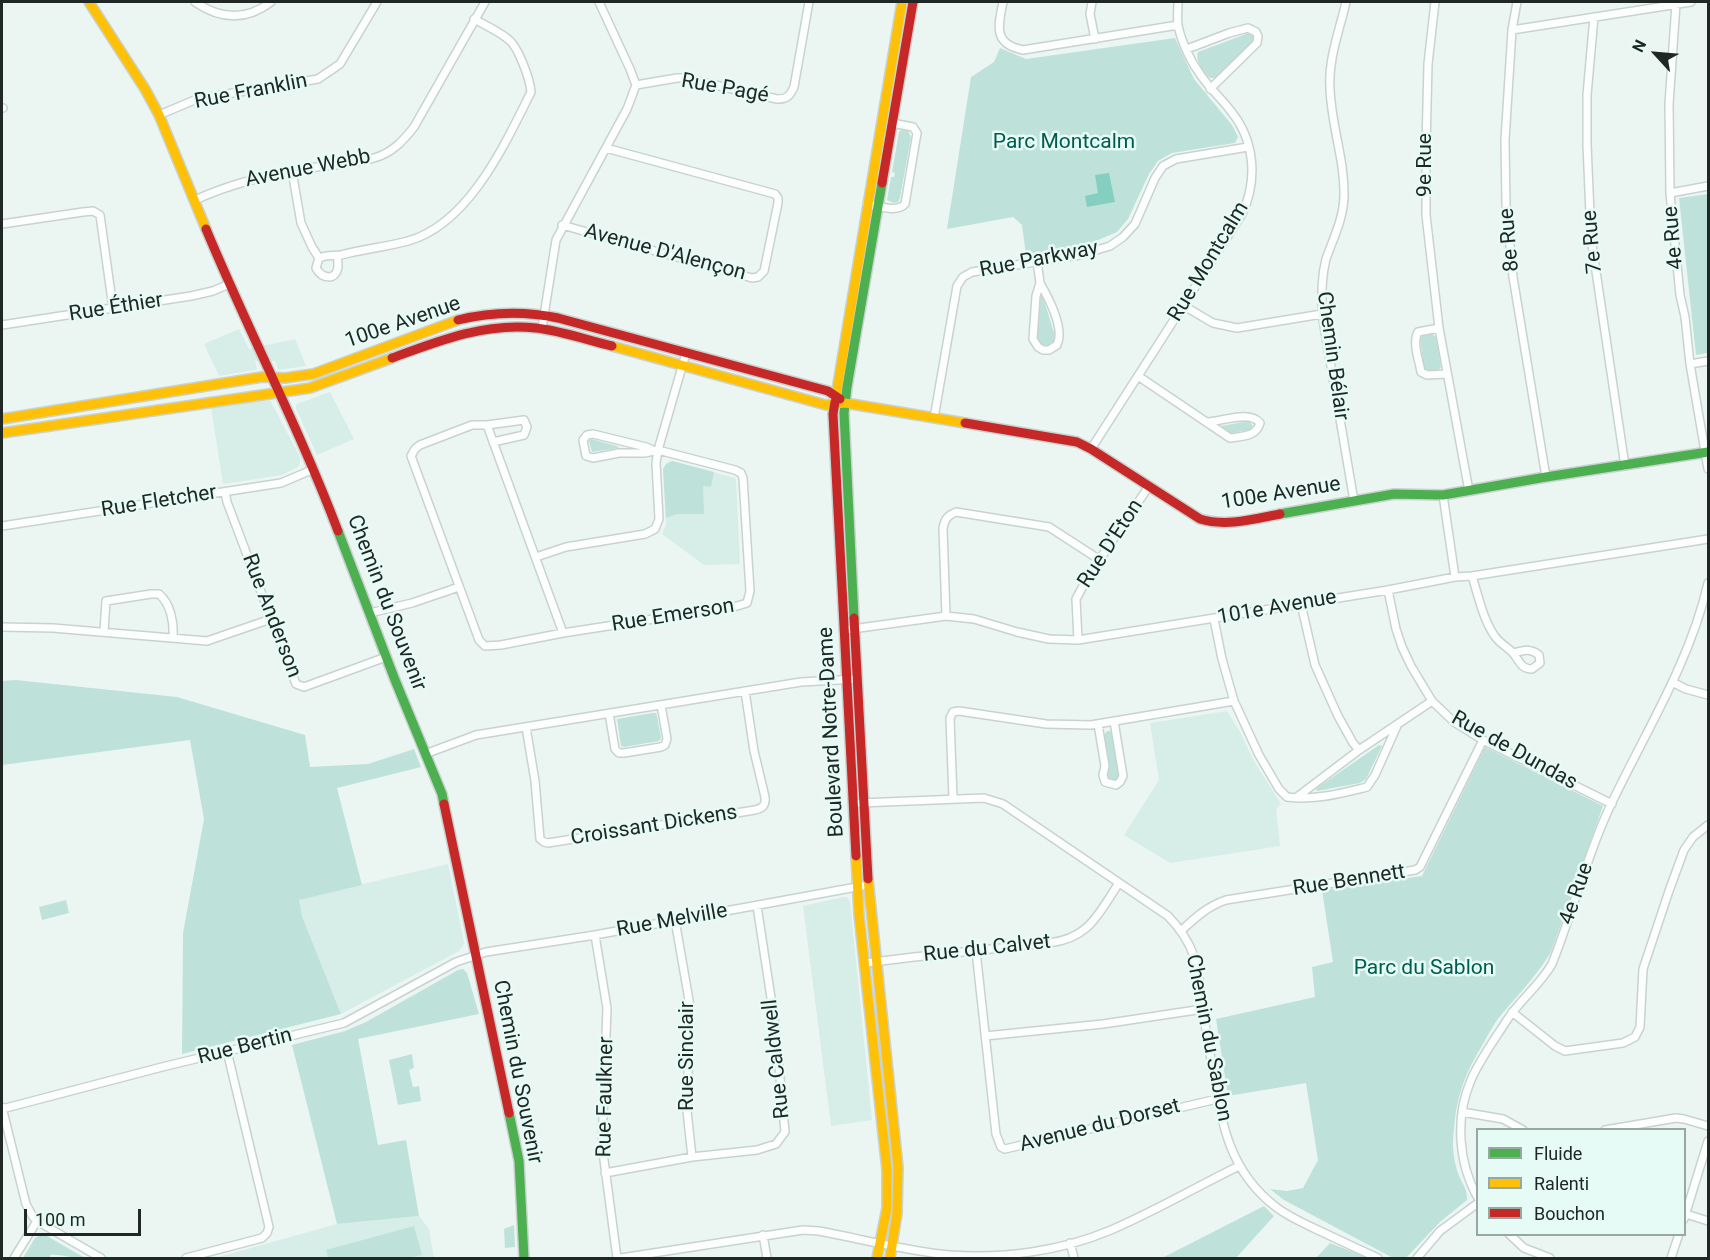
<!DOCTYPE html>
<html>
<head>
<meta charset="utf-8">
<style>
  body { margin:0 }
  #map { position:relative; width:1710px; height:1260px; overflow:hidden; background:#ebf6f3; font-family:Roboto,sans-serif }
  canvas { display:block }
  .frame { position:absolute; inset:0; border:3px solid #202826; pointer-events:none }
  .legend { position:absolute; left:1476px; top:1128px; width:210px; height:108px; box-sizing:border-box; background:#e6fbf5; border:2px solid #97a7a2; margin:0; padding:8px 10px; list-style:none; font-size:18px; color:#202826 }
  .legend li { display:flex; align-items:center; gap:12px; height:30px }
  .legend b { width:30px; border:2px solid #97a7a2 }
  .north { position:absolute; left:1626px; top:24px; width:60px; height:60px; -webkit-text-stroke:4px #e6fbf5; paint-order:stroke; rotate:296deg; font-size:16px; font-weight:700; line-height:24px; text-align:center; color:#202826 }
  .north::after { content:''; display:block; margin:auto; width:21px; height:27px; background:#202826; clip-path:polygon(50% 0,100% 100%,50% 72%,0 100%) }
  .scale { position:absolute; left:24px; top:1209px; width:117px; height:27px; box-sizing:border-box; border:3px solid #202826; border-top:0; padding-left:8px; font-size:18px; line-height:21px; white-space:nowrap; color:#202826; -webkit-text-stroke:4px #e6fbf5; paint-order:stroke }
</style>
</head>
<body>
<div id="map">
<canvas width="1710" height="1260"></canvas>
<div class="frame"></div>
<ul class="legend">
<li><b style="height:8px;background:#4caf50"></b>Fluide</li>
<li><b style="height:8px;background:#ffc107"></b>Ralenti</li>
<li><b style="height:8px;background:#c62828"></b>Bouchon</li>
</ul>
<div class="north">N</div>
<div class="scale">100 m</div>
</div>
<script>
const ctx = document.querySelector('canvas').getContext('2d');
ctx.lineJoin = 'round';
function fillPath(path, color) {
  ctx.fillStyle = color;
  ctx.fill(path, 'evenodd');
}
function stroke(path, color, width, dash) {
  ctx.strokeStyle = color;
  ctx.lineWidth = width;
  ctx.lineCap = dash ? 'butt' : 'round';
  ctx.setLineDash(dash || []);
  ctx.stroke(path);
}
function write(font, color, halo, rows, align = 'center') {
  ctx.font = font + ' Roboto,sans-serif';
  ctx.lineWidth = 5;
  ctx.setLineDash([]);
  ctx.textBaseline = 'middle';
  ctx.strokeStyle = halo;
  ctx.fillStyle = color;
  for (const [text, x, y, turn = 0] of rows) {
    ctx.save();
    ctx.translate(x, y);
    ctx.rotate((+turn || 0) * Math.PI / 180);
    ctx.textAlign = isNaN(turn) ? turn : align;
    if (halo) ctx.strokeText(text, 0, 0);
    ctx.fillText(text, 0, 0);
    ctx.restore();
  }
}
const built = new Path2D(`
  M239,329L249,349L295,339L306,366L278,370L275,361H255L257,369L255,370L219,376L204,344Z
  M330,392L354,439L317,455L296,409V406L297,404Z
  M270,400L300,457V463L298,467L282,475L223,484L211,407Z
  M672,461L735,478L736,480L740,564L704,565L662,534L666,525L663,469L666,464Z
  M1227,711L1240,732L1254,761L1281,804L1276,809L1280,846L1170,863L1124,835L1159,780L1150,723Z
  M448,864L464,942L463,946L459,951L341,1014L302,916L299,899Z
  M843,897H847L850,901L872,1120L831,1126L803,906Z
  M419,1216L429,1229L434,1258H215L337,1224Z`);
const green = new Path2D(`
  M1246,34H1250L1253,36V42L1216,78H1210C1203,72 1195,61 1198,52Z
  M1175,38L1194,79L1232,125L1238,137L1235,143L1172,153L1158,161L1149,174L1128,219L1117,232L1082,247L1026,255L1022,225L1013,217L947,229L971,77L994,62L1000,48L1026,59Z
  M901,130L908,131L911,137L900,198L898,202L894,203L887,200L891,177H894L895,173L892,172L899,132Z
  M1708,194V353L1696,355L1679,198Z
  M1041,296L1043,297L1055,336L1054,342L1048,346C1042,346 1038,343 1036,337Z
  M1432,334L1436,337L1441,367L1439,370L1428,372L1424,369L1420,338L1422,336Z
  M1249,421L1253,426L1250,430L1231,433L1221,426Z
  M591,439L617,446L619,448L592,452L589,441Z
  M672,461L714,472L711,487L703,486L704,514H677L666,518L663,469L666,464Z
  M16,680L177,697L305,735L310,767L368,764L414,749L421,767L337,788L362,885L299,900L302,916L341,1014L182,1054L183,933L204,819L190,740L2,765V681Z
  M652,713H656L657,716L661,738L659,741L624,747L621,746L617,719Z
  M1107,731H1110L1112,733L1119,775L1117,779L1113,781L1110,780L1107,775L1109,770L1104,735Z
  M1379,745L1382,746L1366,779L1360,783L1317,791L1316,790L1317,788Z
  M1485,747L1603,806L1551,952C1536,977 1515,998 1497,1020C1492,1028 1487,1036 1483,1044C1465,1074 1457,1094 1454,1129C1452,1143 1453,1157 1457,1170C1460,1181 1468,1188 1467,1200L1440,1222L1406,1258H1393L1284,1200L1270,1189L1287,1191L1303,1188L1318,1160L1306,1083L1228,1096L1216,1019L1315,997L1312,967L1333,962L1322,890L1422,876Z
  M66,900L69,913L42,920L39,907Z
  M463,969L467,973L479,1014L358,1039L378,1145L406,1140L419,1216L337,1224L292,1045L345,1031L366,1022L458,970Z
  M412,1054L414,1068L409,1070L413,1087L419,1086L421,1101L398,1105L389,1060Z
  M1264,1206L1274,1216L1236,1258H1162Z
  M514,1225L515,1247L505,1248L504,1229Z
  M414,1226L422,1255L408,1258H328L326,1250Z
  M40,1235L47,1236L85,1258C73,1259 62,1254 50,1255V1258H43L42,1257L38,1258H23L35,1238Z
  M1330,1243L1368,1258H1316Z`);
const water = new Path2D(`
  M1109,173L1115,202L1087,207L1085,196L1098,193L1095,175Z`);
const street = new Path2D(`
  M195,2C220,19 246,21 271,2
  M1003,2C998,26 993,44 1023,50L1178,25
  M1092,2L1090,14L1095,39
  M1346,2C1340,29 1328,59 1330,88C1331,125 1345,160 1344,197C1343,220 1333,239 1326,259C1321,278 1322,296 1322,314L1354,501
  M1435,2L1428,64L1426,146V215L1439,328L1469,491
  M1517,2L1512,30L1505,140L1506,205L1513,277L1546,477
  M1676,4L1669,104L1670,193L1680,295L1685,317L1690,364L1708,469
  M1594,17L1587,95V144L1591,238L1625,466
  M1512,30L1691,2
  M1187,49L1229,33L1248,28L1256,32L1258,36L1257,43L1210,89
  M636,85L677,78H684L777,99C787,99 790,96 794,87L809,2
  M2,108H3
  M159,115L197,99L318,79L340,64L377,2
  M292,171L301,223L312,247L319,258L316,268C322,279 336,281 338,267C338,263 338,259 337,256
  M1670,193L1708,186
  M195,200C232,183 270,174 310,168C330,165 356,164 374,158C392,153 403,141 414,127L485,2
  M867,204C879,206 897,213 905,204L917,133L913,127L892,123
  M2,224L83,212L93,211L100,215L113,308
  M562,225L752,278L758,277L764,271L778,203V198L775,194L606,148
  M319,258C331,253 332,257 341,255C363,249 386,247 408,241C469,224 505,144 531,92C530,79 518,46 508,39C498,31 485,25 474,19
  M1037,261L1040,283L1036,296L1033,339L1038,347L1043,350H1049L1057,345C1065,329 1048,297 1040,283
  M1184,306L1213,323L1237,328L1322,314
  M2,325L191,296L213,291L229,284
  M542,328L556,240L627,109L636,85L630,69L599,2
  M1439,328L1418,332C1412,343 1419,360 1421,372L1427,375L1447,374
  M1690,364L1708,361
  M1138,376L1230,438C1243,436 1256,437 1260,423C1250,410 1223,421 1208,422
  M934,418L957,286L963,277L972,272L1080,255L1110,246L1123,237L1135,224L1155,178L1163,166L1176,159L1248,147
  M487,425L563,633
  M493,442L524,435L527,427L524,420L487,425H472L420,445L415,449L411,456L479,640L485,646L501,645L563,633L737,606L747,603L750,591L743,478L741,473L735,470L658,450L645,453H619L593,458L586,456L583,440L587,435L593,434L646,447L653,450
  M1091,449L1242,214C1258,180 1255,140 1230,110C1220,97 1207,86 1198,71C1190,60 1180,38 1178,25C1177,17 1178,9 1178,2
  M225,492L227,502L296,684L304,687L386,657
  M1443,495L1455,577
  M2,526L281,483L314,469
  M536,557L566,547L645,534L655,529L659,519L656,463L658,450L686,353
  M1472,576C1478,595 1483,619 1494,635C1499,643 1506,646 1512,652C1519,659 1520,669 1532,669L1540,663L1539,655C1530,648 1524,650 1514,653
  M1388,590L1396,629L1402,647L1411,666L1432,701L1454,722L1483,740L1612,804
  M1301,604L1315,665L1338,716L1353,743L1359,750
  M370,613L412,603L459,587
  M946,616L943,528C945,519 947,516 956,512L1049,527L1100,560
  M1214,619L1222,659L1234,701L1259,755L1279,789L1287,797C1313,801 1342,793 1367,787L1375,775L1397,726
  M2,627L53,628L207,641L271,619
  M845,630L946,616L974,619L1017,632L1049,639L1078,640L1388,590L1455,577L1472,576L1708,539
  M104,631L106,601L151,594H159C171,604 174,623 173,638
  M1078,640L1076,599L1088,577L1149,486
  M1674,683L1686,689L1708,695
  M609,713L615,749L619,753H624L661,747L665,745L667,739L661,705
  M1098,724L1105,766L1103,775L1105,782L1116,785L1120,782L1123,776L1114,721
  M526,727L535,781L540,839L544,842L548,843L755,810C763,808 766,805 765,797L754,751L745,691
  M425,754L476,735L801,682L857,679
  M1297,797L1359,750L1432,701
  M953,798L950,718L953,712L959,711L1046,724L1091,725L1234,701
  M860,803L984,798L1003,804L1168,916C1197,946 1198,968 1203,1007C1205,1028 1209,1049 1213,1070C1221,1124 1230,1172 1276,1207C1289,1217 1305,1224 1320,1231C1339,1240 1358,1249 1378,1258
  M675,920L690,1006L687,1111L692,1157
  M1182,930C1196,917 1208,906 1226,900L1415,870L1420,867L1483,740
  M595,935L607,1008L602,1145L617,1258
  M976,951L996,1134L1001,1147L1005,1149L1217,1099
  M865,963L914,957L1049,943C1090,938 1098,914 1119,883
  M1512,1012L1555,1046L1565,1051L1623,1043L1635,1037L1640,1027L1643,969L1669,891L1684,850L1693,837L1708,825
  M985,1036L1103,1024L1203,1009
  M2,1107L26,1204L33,1217L37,1221L101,1258
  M2,1109L162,1067L344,1023L456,962L486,952L595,935L862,886
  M1462,1112L1503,1119L1523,1130
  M1605,1130L1676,1118L1684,1119L1708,1126
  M605,1173L692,1157L757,1150L776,1144L785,1132L775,1024L757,906
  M1478,1198C1458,1163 1455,1117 1471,1080C1480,1059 1495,1039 1507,1020C1520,1000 1540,985 1552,964C1572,914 1585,862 1607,813C1642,737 1689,666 1708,583
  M1686,1214L1708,1221
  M1684,1219L1708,1141
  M1509,1234L1524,1248L1550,1258
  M763,1235L767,1258
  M1070,1243L1074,1258
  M14,1258L37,1221
  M186,1258L262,1238L267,1233L269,1227L227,1051
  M621,1258L803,1230L819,1231C862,1239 906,1251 950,1255C1004,1259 1061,1251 1111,1230C1155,1211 1196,1187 1239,1166
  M1417,1258L1440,1231L1478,1203
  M1671,1258L1679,1234`);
const fast = new Path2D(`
  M1280,514L1394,494L1443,495L1546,477L1708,452
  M338,531L395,680L442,794L444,804
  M854,618L844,413L847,387L882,183
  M509,1113L519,1161L524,1258`);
const slow = new Path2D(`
  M89,2L145,89L159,115L206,229
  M612,346L826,405L845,403L965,423
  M835,402L902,2
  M2,419L262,377L285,378L313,374L458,320
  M2,433L310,388L392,358
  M856,856L859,915L887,1170V1208L877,1258
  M868,879L898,1167L897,1213L890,1258`);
const jam = new Path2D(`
  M882,183L913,2
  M206,229C248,330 299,428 338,531
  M458,320C491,312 524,311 558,318L828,391L840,399
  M392,358C438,341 486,322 536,328C562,331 587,340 612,346
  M835,402L833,414L856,856
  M965,423L1077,442L1091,449L1200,519C1226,527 1254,519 1280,514
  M854,618L868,879
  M444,804L509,1113`);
const streetNames = [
  ["Rue Pagé",725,89,10],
  ["Rue Franklin",251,92,-11],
  ["9e Rue",1426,165,-90],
  ["Avenue Webb",308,169,-11],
  ["4e Rue",1674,238,-95],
  ["8e Rue",1510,240,-95],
  ["7e Rue",1593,242,-95],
  ["Avenue D'Alençon",665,253,15],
  ["Rue Parkway",1039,260,-11],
  ["Rue Montcalm",1209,262,-59],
  ["Rue Éthier",116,308,-9],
  ["100e Avenue",403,323,-19],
  ["Chemin Bélair",1332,356,82],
  ["100e Avenue",1281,494,-9],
  ["Rue Fletcher",159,502,-9],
  ["Rue D'Eton",1111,544,-57],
  ["Chemin du Souvenir",386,603,69],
  ["101e Avenue",1277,608,-10],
  ["Rue Anderson",271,616,69],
  ["Rue Emerson",673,616,-9],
  ["Boulevard Notre-Dame",832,732,-93],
  ["Rue de Dundas",1514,751,29],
  ["Croissant Dickens",654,826,-9],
  ["Rue Bennett",1349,881,-9],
  ["4e Rue",1577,894,-71],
  ["Rue Melville",672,921,-10],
  ["Rue du Calvet",987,949,-6],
  ["Chemin du Sablon",1208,1038,79],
  ["Rue Bertin",245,1047,-14],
  ["Rue Sinclair",688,1056,-90],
  ["Rue Caldwell",777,1059,-96],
  ["Chemin du Souvenir",517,1072,79],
  ["Rue Faulkner",606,1097,-89],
  ["Avenue du Dorset",1100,1126,-14]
];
const parkNames = [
  ["Parc Montcalm",1064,143],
  ["Parc du Sablon",1424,969]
];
fillPath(built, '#d7ede7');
fillPath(green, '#bee2da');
fillPath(water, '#85cfc1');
stroke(street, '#c9d2cf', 10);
stroke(fast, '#c9d2cf', 12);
stroke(slow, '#c9d2cf', 12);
stroke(jam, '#c9d2cf', 12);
stroke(street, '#fcfefd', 7);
stroke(fast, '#4caf50', 9);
stroke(slow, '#ffc107', 9);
stroke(jam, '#c62828', 9);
write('21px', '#202826', '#e6fbf5', streetNames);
write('21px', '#005c4f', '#e6fbf5', parkNames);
</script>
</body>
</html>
